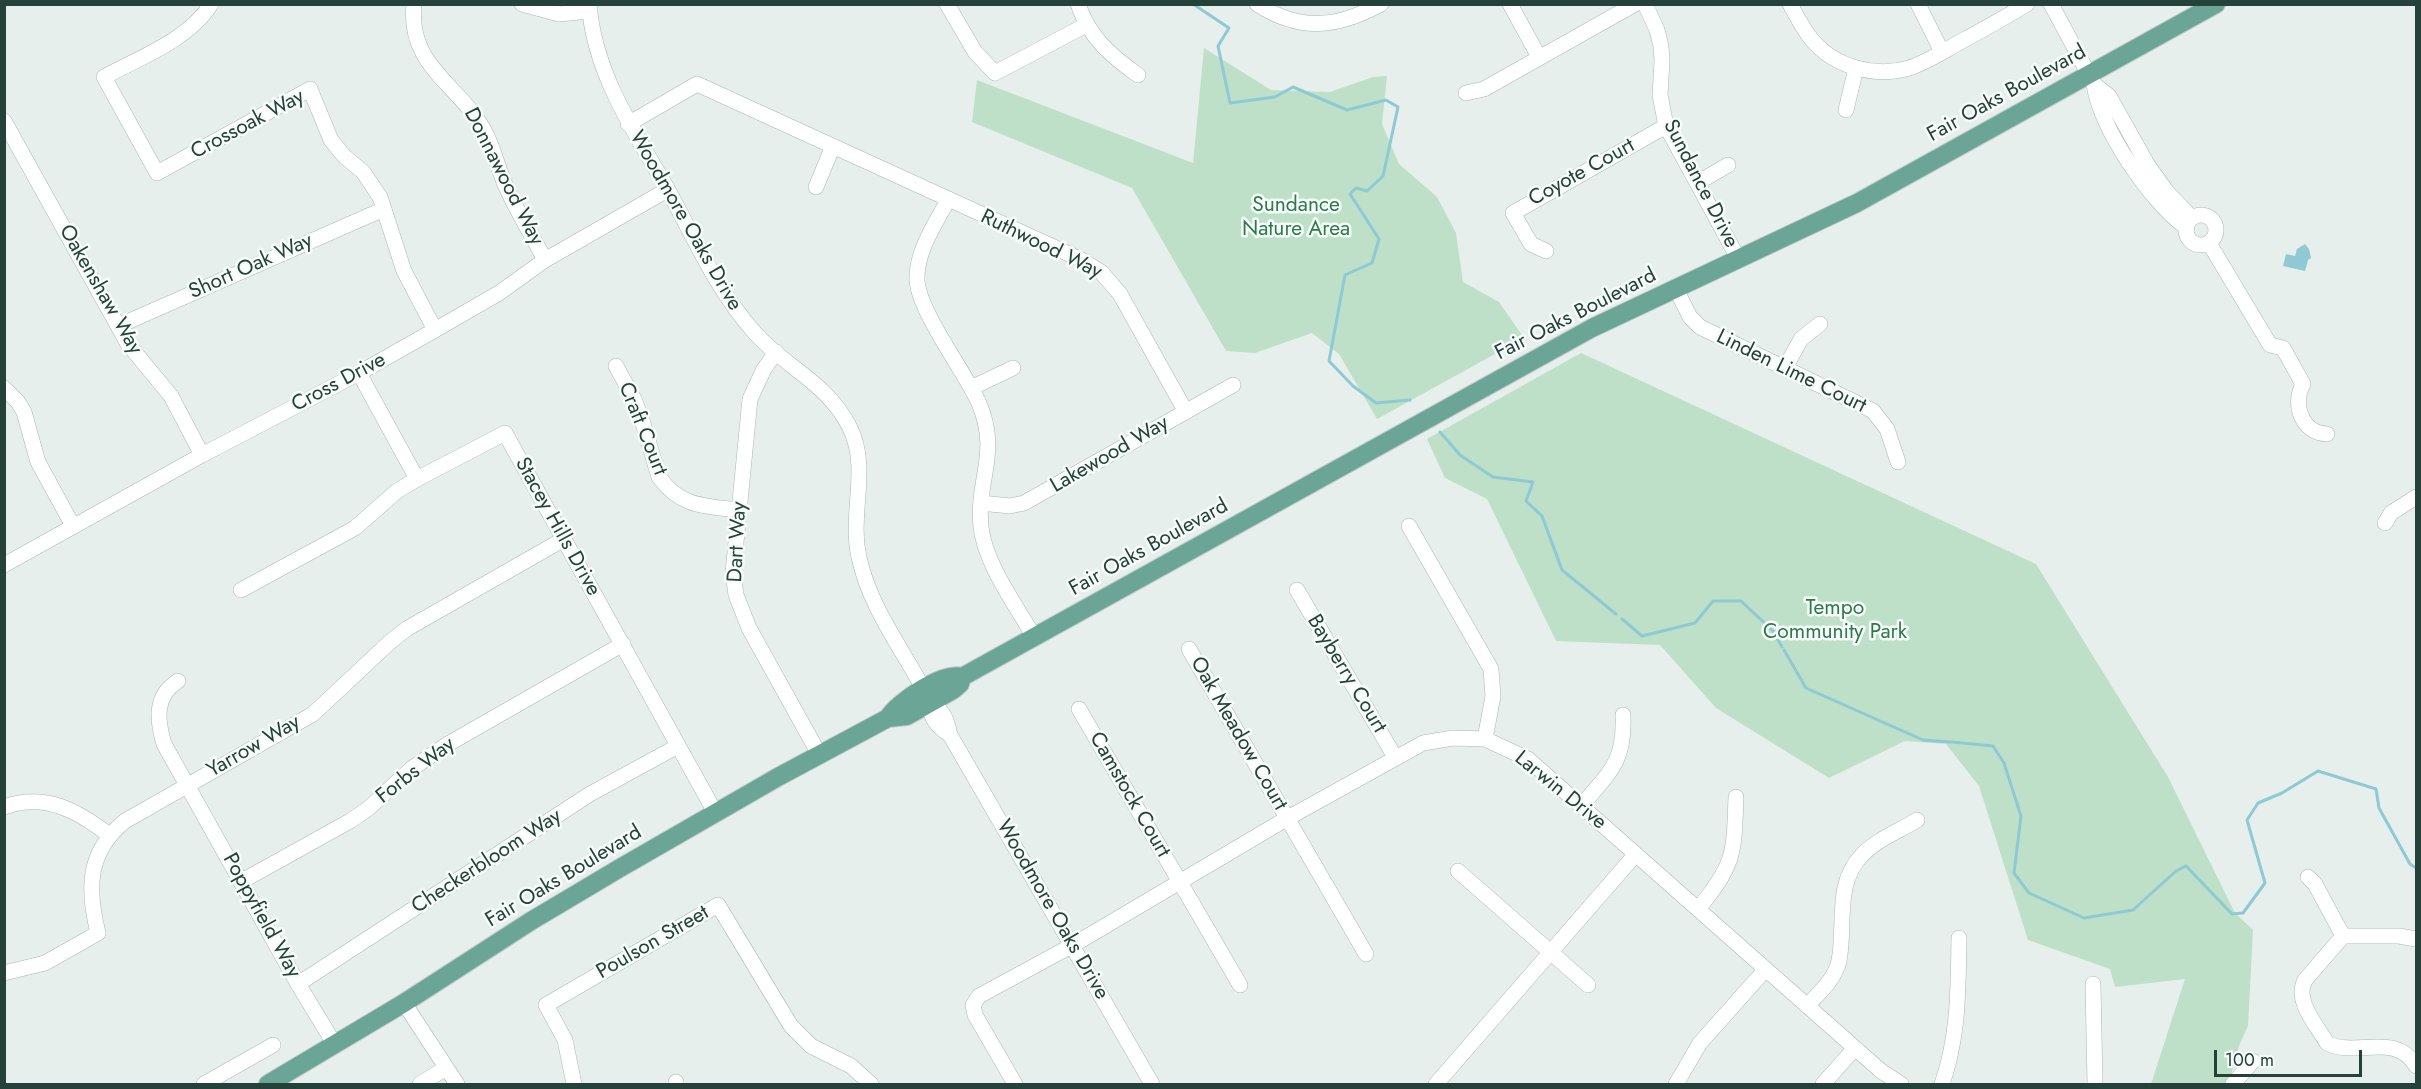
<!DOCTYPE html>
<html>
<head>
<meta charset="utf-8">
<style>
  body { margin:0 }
  #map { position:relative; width:2421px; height:1089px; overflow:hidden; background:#e6efeb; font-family:Jost,sans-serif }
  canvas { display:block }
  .frame { position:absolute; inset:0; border:6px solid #24423a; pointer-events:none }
  .scale { position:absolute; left:2214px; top:1050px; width:148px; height:27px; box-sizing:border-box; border:3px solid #24423a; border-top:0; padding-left:8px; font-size:18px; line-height:21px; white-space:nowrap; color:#24423a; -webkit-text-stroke:4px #f7fbf9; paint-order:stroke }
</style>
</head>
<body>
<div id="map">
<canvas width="2421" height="1089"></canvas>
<div class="frame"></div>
<div class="scale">100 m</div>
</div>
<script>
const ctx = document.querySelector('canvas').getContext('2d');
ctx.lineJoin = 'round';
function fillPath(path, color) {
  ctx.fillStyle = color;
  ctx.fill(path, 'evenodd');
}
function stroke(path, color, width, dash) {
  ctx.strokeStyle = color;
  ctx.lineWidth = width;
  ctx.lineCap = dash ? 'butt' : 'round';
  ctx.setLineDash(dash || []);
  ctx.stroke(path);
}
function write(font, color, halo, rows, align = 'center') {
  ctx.font = font + ' Jost,sans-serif';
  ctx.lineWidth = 5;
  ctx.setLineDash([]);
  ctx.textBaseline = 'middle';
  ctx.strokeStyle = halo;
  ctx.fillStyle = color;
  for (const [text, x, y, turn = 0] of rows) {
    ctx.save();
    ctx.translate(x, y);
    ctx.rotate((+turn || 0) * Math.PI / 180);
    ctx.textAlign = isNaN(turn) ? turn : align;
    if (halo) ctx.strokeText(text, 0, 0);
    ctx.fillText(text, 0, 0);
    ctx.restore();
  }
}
const green = new Path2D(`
  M1204,48L1271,90L1330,92L1373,77L1387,76L1382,124L1399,164L1437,197L1456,233L1463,282L1499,302L1524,338L1377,419L1339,354L1312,333L1255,353L1226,351L1132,188L972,122L977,80L1193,163Z
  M1581,353L2036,564L2168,777L2235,913L2253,930L2248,1026L2240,1043L2230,1079L2225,1084H2151L2185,979L2115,987L2110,969L2028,940L1979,786L1946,744L1905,741L1829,778L1716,708L1660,645L1556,641L1487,499L1445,478L1427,439Z`);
const water = new Path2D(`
  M2305,244L2309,249L2311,258L2308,260L2305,271L2283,266L2286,254L2295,256L2297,249Z`);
const stream = new Path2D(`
  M1193,4L1229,28L1218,46L1230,103L1275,97L1293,87L1347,110L1386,100L1398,107L1383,176L1367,191L1356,188L1350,194L1379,239L1372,263L1345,275L1329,361L1353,386L1376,403L1410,400
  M1440,432L1460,455L1493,477L1533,482L1526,501L1542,516L1562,570L1616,614
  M1622,619L1642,636L1695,623L1713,601H1741L1773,631L1782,647
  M1784,650L1806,688L1923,740L1950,742
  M1952,742L1993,746L2004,763L2021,816L2014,873L2029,893L2038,897
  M2040,898L2084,918L2133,910L2176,871L2186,866L2232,914L2243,913L2265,883L2247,820L2258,803L2282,793L2318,771L2376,789L2379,808L2410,864L2416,868`);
const minor = new Path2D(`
  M211,4C190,39 139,58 104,77L157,173L310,89L331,140L344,156L363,172L380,197L404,271L435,330
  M414,4C407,69 463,85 487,136C495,153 499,173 508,191C519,215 533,237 545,260
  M522,4L559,14L590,11
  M589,4C595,76 634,130 668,190C695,239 717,291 755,333C786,368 828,383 850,428C870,468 849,514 859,557C870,610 907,655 931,703C929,719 938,727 950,735
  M947,4L975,52L995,73L1086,25
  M1078,4C1089,37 1111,56 1138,75
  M1257,4C1300,32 1337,28 1381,4
  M1510,4L1539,57
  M1645,4L1657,30L1661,46L1662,61L1660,95L1666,126L1739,260
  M1790,4C1797,17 1803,29 1812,40C1835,67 1875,78 1909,68C1928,62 1945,50 1962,41C1984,29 2006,17 2027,4
  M1918,4L1942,52
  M2051,4L2094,84
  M1466,93L1484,89L1635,4
  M1846,110L1856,68
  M4,121L128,344L171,396L202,455
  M628,124L697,84L1082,260L1101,272L1120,294L1186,412
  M1697,183L1728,165
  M816,187L833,146
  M948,200C935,224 916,252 917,280C919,312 963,369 978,401C1001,453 976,478 981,527C985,564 1016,605 1034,637
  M2186 230a15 15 0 1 1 30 0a15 15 0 1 1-30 0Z
  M2187,228C2151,203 2100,128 2094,84L2109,96L2147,164L2167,192L2192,218
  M2209,243L2270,345L2283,348L2303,384C2292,405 2302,433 2327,434
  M1546,251L1531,244L1513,213L1666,126
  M1676,289L1690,317L1700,327L1873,411L1887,429L1898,462
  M118,326L384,209
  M776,352L764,369L750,399L733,573L736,595L749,628L819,754
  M616,366L634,399L642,420L659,477C680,507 705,506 738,510
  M1785,368L1801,339L1820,324
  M359,373L417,479
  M4,388L18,402L24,412L38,462L73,526
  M971,388L1013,368
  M981,503L1010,506L1024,503L1233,385
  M2385,523L2391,513L2416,497
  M1409,526L1491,669L1493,696L1485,739
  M4,565L202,455L359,373L435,330L499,293L545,260L667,190
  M241,590L355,528L397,491L417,479L505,433L716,814
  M1297,590L1395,757
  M1189,649L1366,954
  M178,681C154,696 157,720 164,744L298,984L335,1045
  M931,703C944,710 947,721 950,735L1152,1084
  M1079,709L1240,985
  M1581,806C1610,772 1625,762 1623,715
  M4,807C45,792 78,811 109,835
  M1458,871L1588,985
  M2308,877L2315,884L2343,936
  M242,881L350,821L369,808L411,769L448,744L623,644
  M1698,909C1735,864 1734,854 1736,797
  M2416,939L2399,936H2343L2305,980C2294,1001 2316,1024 2327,1043C2356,1058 2396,1031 2416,1066
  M4,973L45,963L98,933C87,889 87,852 125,821L313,714L391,641L408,628L564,539
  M298,984L590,794L678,746
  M2093,984L2095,1084
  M404,1003L457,1084
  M1807,1006C1820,992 1835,979 1839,961C1846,924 1834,884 1862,855C1876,840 1899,831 1917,820
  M204,1084L273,1045
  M420,1084L446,1068
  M574,1084L565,1040L546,1005L718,905L791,1026L811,1046L851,1066L871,1084
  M676,1084V1082
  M1015,1084L975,1015L973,1005L979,996L1073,945L1286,819L1423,743L1453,738L1485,739L1528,759L1881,1071L1901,1084
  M1436,1084L1635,855
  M1676,1084L1700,1043L1765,970
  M1823,1084L1855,1048
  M1942,1084C1959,1035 1958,990 1959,938
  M2233,1084L2253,1061`);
const major = new Path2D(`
  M888,718C897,702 944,671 962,677
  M268,1084L404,1003L531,921L620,868L778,777L888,718L907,716L953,690L960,684L962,677L1592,328L1857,203L2216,4`);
const streetNames = [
  ["Fair Oaks Boulevard",2007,94,-29],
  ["Crossoak Way",248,125,-28],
  ["Coyote Court",1582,173,-29],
  ["Donnawood Way",503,177,63],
  ["Sundance Drive",1700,184,63],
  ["Woodmore Oaks Drive",685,221,60],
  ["Ruthwood Way",1041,245,26],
  ["Short Oak Way",251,267,-24],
  ["Oakenshaw Way",100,290,60],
  ["Fair Oaks Boulevard",1576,315,-27],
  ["Linden Lime Court",1791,372,26],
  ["Cross Drive",339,383,-28],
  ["Craft Court",642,429,68],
  ["Lakewood Way",1110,455,-30],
  ["Stacey Hills Drive",557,527,61],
  ["Dart Way",738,542,-87],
  ["Fair Oaks Boulevard",1149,548,-29],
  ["Bayberry Court",1346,674,59],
  ["Oak Meadow Court",1238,734,60],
  ["Yarrow Way",254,747,-30],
  ["Forbs Way",416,771,-38],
  ["Larwin Drive",1560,791,39],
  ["Camstock Court",1129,795,60],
  ["Checkerbloom Way",487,862,-33],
  ["Fair Oaks Boulevard",564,877,-31],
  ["Woodmore Oaks Drive",1052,910,60],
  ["Poppyfield Way",261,916,61],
  ["Poulson Street",653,943,-30]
];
const parkNames = [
  ["Sundance",1296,206],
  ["Nature Area",1296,230],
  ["Tempo",1835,609],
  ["Community Park",1835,633]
];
fillPath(green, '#bfe0c8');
fillPath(water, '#8ec9d4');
stroke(stream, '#8ec9d4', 3);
stroke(minor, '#a8b8b2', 16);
stroke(major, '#c2cac8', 20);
stroke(minor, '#fff', 15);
stroke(major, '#6aa596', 18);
write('21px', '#24423a', '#f7fbf9', streetNames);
write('21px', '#2d7a4b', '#f7fbf9', parkNames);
</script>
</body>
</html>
